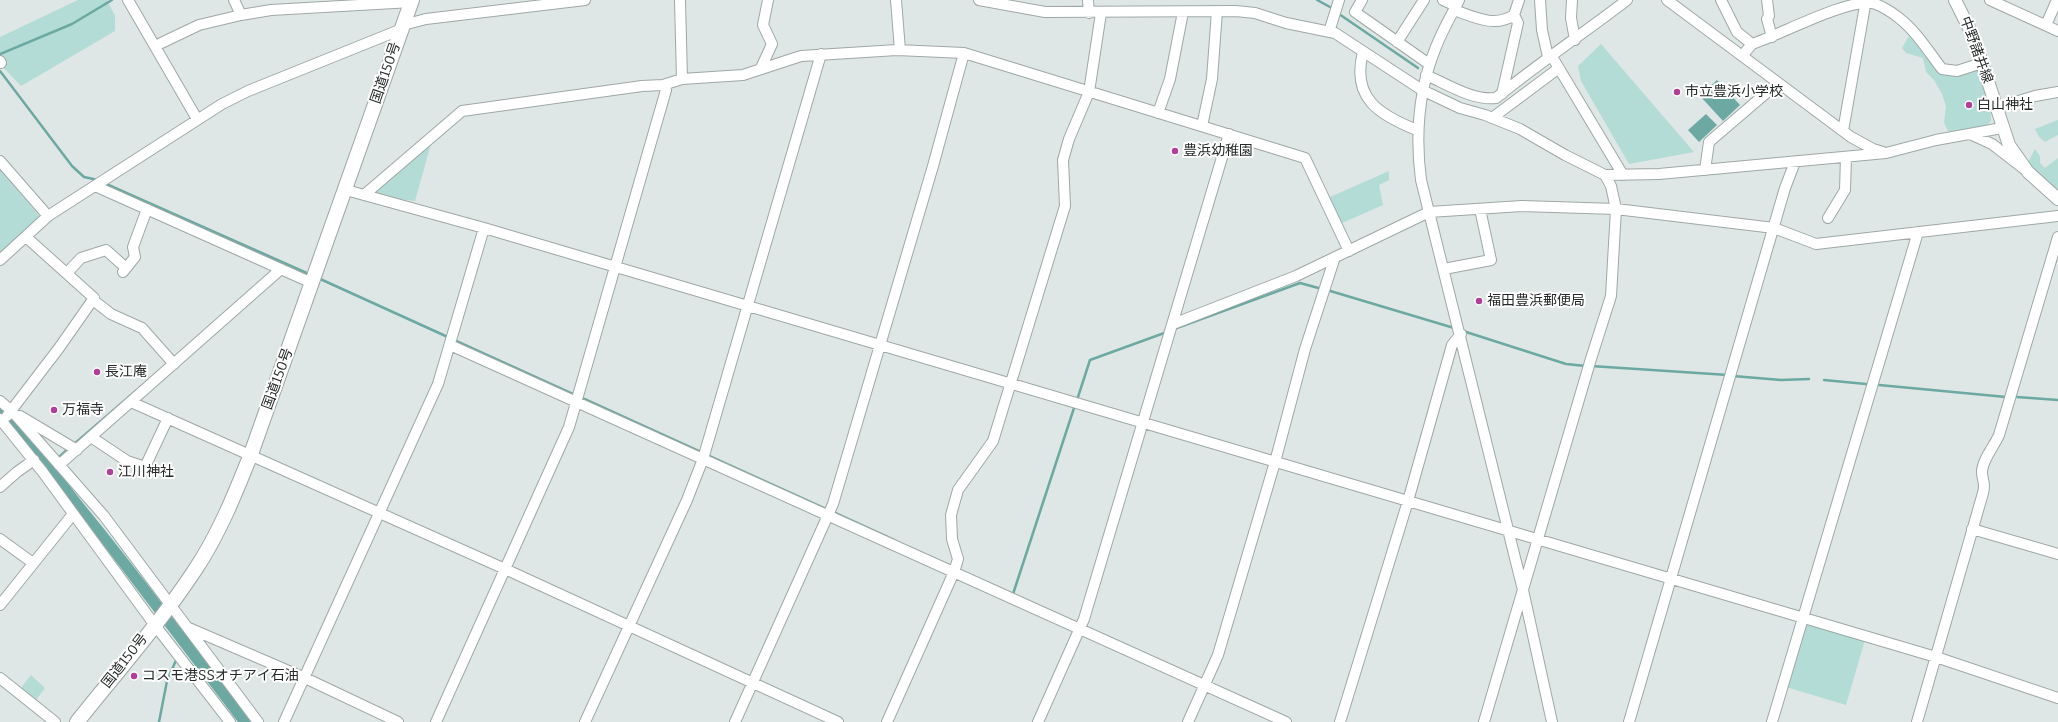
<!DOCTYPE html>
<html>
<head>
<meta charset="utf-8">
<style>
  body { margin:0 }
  canvas { display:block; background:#dee7e5 }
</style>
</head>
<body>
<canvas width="2058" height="722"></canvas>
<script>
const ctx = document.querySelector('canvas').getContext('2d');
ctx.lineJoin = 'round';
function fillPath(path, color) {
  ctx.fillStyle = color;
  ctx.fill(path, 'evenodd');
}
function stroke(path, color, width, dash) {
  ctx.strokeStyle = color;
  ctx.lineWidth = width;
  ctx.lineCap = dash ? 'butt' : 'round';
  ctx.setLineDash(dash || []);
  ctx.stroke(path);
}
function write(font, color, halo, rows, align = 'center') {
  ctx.font = font + ' Bitter,"Noto Sans JP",serif';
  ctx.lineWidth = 4;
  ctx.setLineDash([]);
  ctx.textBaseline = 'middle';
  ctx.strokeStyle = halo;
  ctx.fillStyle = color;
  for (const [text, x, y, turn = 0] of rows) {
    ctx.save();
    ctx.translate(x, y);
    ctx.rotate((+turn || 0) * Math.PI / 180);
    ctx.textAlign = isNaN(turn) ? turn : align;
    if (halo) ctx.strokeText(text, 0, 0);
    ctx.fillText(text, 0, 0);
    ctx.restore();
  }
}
const green = new Path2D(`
  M78,0H107L115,16V31L21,86L0,64V37Z
  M1909,36L1919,39L1942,69L1973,66L1989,87L1991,121L1980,132L1948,131L1944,123L1946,106L1942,94L1934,80L1926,72L1923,58L1906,53L1902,48Z
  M1601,44L1694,152L1629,164L1581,81L1578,66Z
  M2058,120V135L2045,142L2039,137L2035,129Z
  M434,133L415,201L364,195Z
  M2035,149L2040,156V163L2045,168L2058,158V188L2054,190L2028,162Z
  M0,170L41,218L0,254Z
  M1389,171V180L1379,185L1383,205L1340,224L1330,197Z
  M1805,624L1865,640L1846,705L1786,687Z
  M31,675L45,688L36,700L20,689Z`);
const water = new Path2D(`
  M1717,80L1740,105L1723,121L1700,96Z
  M1706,114L1717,125L1699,142L1688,130Z
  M0,406C32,434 57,470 83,503C141,574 196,648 251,722H238L60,488L0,415Z`);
const stream = new Path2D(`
  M1317,0L1330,7
  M1339,14L1418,68
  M0,54L72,24L112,0
  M0,71L72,166L84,177L98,180
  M104,183L309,274
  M318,278L450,338
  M1327,290L1454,328
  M1174,329L1300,283L1322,289
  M1463,331L1566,364L1586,366
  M454,340L575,395
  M1591,366L1728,375
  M1733,376L1781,380L1809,379
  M1824,380L1866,384
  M1879,385L2006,397
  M580,397L703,453
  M2017,397L2058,400
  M1077,400L1090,360L1167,332
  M73,445L137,390
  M707,455L828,510
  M58,458L69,448
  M833,512L894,540
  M1013,594L1075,405
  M159,722L167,681L177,658`);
const minor = new Path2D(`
  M128,0L197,119
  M234,0L241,15
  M680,0L682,79
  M896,0L900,50
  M979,0L1045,12L1236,11L1255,13L1286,23L1335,33L1422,90L1460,108L1485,115L1520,129L1565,155L1605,175L1659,174L1886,153L1936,140L2002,128
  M1088,0L1089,13
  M1362,0L1355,12L1429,64
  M1443,0L1456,6
  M1459,0C1451,16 1442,31 1436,47C1418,91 1415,134 1421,180L1523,590L1552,722
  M1540,0L1542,30L1548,57
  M1572,0L1571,18L1575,40
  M1667,0L1851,137L1873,149L1883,152
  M1721,0L1737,32L1752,44
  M1767,0L1769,16L1767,19L1772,37
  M1990,0L2058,31
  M1454,10C1474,17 1495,28 1514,15L1519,0
  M403,25L426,19L585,0
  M2046,25L2057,0
  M1329,32L1339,0
  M1397,42L1424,0
  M155,46L199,25L241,15L271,10L412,2
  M1363,52C1351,98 1379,115 1417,130
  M1551,55L1623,175
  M1742,56L1752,44C1782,34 1844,0 1872,3C1880,5 1892,12 1899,18C1916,31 1929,52 1942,69L1957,71L1982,63
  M0,61L1,63
  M761,68L772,44L763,25L768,0
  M1426,75C1447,84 1473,101 1496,98C1539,63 1584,33 1627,0
  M1502,94L1518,23L1514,15
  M1996,108L2035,96L2058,92
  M1158,113L1170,79L1183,12
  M1492,118L1559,68
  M1202,126L1212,79L1217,11
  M1843,131L1866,0
  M1970,134L1992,144L2023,168
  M0,161L48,216
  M1705,170L1709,142L1778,83
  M95,186L312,283
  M346,190L484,228L1936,657L2058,698
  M364,195L462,111L642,86L663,85L682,79L743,75L801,56L897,50L964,53L1305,158L1349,251
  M1828,218L1845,190L1846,157
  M0,260L48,216L222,104L248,91L402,29
  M1444,269L1491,260L1480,209
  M123,272L135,257L133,247L147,209
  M67,273L81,258L106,250L126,268
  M93,300L111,314L142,328L174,364
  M1173,324L1296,276L1429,212L1522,206L1616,209L1774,228L1816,244L2058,216
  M450,345L1286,722
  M0,401L12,411L104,516L258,722
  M131,402L505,569L838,722
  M7,416L59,348L94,298L26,237
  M20,416L77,450
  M0,419L42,471L154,624L230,722
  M91,437L127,461L145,467L168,418
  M59,465L281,269
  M0,487L17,472L34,460
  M1972,529L2058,554
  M0,539L33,563
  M0,605L73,514
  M189,628L305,678L398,722
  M0,678L55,722
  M284,722L438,384L484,228
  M436,722L569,427L666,90L663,85
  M585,722L687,500L703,459L821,54
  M735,722L833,504L933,166L964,53
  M887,722L954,572L958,559L952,539L951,515L958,490L993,441L1065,206L1063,160L1069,139L1089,92L1101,13
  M1038,722L1084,619L1229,134
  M1188,722L1218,655L1275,462L1305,349L1335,257
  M1340,722L1408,501L1452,345L1461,334
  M1484,722L1590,362L1611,296L1616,209L1611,186L1605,175
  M1629,722L1785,188L1795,162
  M1772,722L1918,232
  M1917,722L1983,493C1986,482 1982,481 1982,472C1982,460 1995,445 1999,435L2058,237`);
const major = new Path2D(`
  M1955,0L1973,36L2009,145L2028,172L2058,199`);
const highway = new Path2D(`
  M77,722C117,672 160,623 195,570C219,534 235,494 251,454L412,0`);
const markers = [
  [1677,92,4,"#b13f9a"],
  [1969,105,4,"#b13f9a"],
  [1175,151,4,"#b13f9a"],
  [1479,301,4,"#b13f9a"],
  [97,372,4,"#b13f9a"],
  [54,410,4,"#b13f9a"],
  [110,472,4,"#b13f9a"],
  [134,676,4,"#b13f9a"]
];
const streetNames = [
  ["中野諸井線",1976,50,70],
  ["国道150号",386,73,-71],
  ["国道150号",278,379,-70],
  ["国道150号",125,661,-52]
];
const poiNames = [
  ["市立豊浜小学校",1685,92],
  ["白山神社",1977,105],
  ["豊浜幼稚園",1183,151],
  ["福田豊浜郵便局",1487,301],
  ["長江庵",105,372],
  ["万福寺",62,410],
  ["江川神社",118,472],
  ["コスモ港SSオチアイ石油",142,676]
];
fillPath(green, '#b3dcd6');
fillPath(water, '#6ba9a2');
stroke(stream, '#6ba9a2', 2.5);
stroke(minor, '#9fa8a6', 12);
stroke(major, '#9fa8a6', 14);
stroke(highway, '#9fa8a6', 16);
stroke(minor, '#fff', 10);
stroke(major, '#fff', 12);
stroke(highway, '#fff', 14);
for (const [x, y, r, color] of markers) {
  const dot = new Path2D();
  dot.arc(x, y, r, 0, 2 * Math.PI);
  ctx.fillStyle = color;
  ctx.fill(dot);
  stroke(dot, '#fff', 1.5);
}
write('14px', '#262a29', '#fff', streetNames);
write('14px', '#262a29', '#fff', poiNames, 'left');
</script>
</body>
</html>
